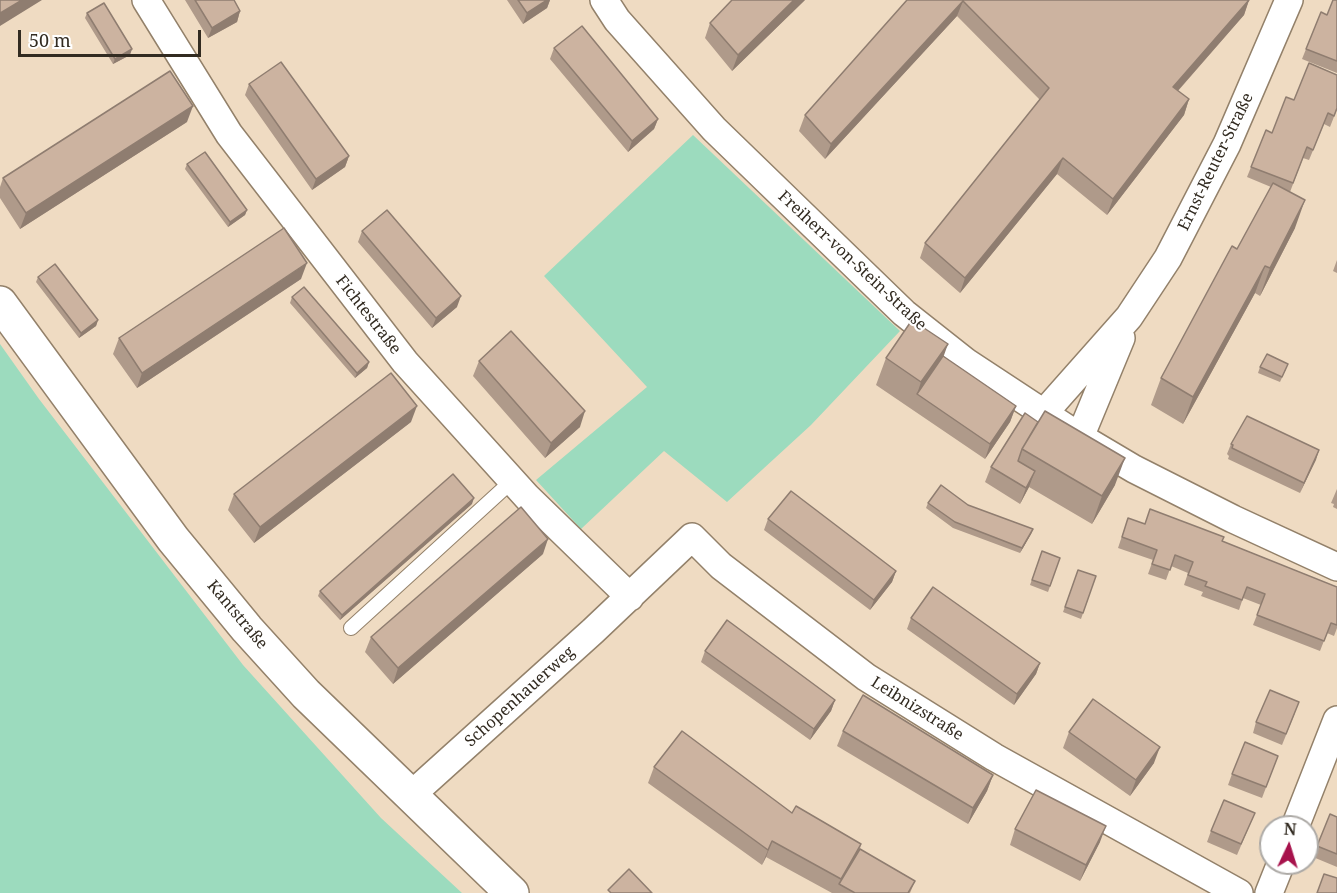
<!DOCTYPE html>
<html>
<head>
<meta charset="utf-8">
<style>
  body { margin:0 }
  #map { position:relative; width:1337px; height:893px; overflow:hidden; background:#efdbc2; font-family:"Noto Serif",serif }
  canvas { display:block }
  .north { position:absolute; left:1259px; top:815px; width:60px; height:60px; box-sizing:border-box; background:#fff; border:2px solid #adaaa6; border-radius:50%; rotate:4deg; font-size:16px; font-weight:700; line-height:24px; text-align:center; color:#322b21 }
  .north::after { content:''; display:block; margin:auto; width:21px; height:27px; background:#a7124c; clip-path:polygon(50% 0,100% 100%,50% 72%,0 100%) }
  .scale { position:absolute; left:18px; top:30px; width:183px; height:27px; box-sizing:border-box; border:3px solid #322b21; border-top:0; padding-left:8px; font-size:18px; line-height:21px; white-space:nowrap; color:#322b21; -webkit-text-stroke:4px #fff; paint-order:stroke }
</style>
</head>
<body>
<div id="map">
<canvas width="1337" height="893"></canvas>
<div class="north">N</div>
<div class="scale">50 m</div>
</div>
<script>
const ctx = document.querySelector('canvas').getContext('2d');
ctx.lineJoin = 'round';
function fillPath(path, color) {
  ctx.fillStyle = color;
  ctx.fill(path, 'evenodd');
}
function stroke(path, color, width, dash) {
  ctx.strokeStyle = color;
  ctx.lineWidth = width;
  ctx.lineCap = dash ? 'butt' : 'round';
  ctx.setLineDash(dash || []);
  ctx.stroke(path);
}
function write(font, color, halo, rows, align = 'center') {
  ctx.font = font + ' "Noto Serif",serif';
  ctx.lineWidth = 4.5;
  ctx.setLineDash([]);
  ctx.textBaseline = 'middle';
  ctx.strokeStyle = halo;
  ctx.fillStyle = color;
  for (const [text, x, y, turn = 0] of rows) {
    ctx.save();
    ctx.translate(x, y);
    ctx.rotate((+turn || 0) * Math.PI / 180);
    ctx.textAlign = isNaN(turn) ? turn : align;
    if (halo) ctx.strokeText(text, 0, 0);
    ctx.fillText(text, 0, 0);
    ctx.restore();
  }
}
const green = new Path2D(`
  M693,135L900,331L811,425L727,502L664,451L581,529L536,480L647,387L544,276Z
  M0,344L39,399L243,665L381,818L462,893H0Z`);
const service = new Path2D(`
  M351,628L512,481`);
const minor = new Path2D(`
  M146,0L229,134L405,362L527,497L630,597
  M604,0L617,20L714,129L904,313L966,362L1080,437L1134,469L1233,519L1337,567
  M1043,414L1129,317L1168,258L1227,144L1289,0
  M1080,437L1121,338
  M410,796L593,631L692,537L721,566L866,677L994,757L1239,893
  M1295,827L1337,720
  M1269,893L1281,863`);
const secondary = new Path2D(`
  M0,303L173,539L247,629L306,694L512,893`);
const wall = new Path2D(`
  M185,0H234L240,11L237,22L208,38Z
  M507,0H550L547,8L523,24Z
  M805,0L732,71L705,38L710,23Z
  M907,0H1249L1244,15L1178,91L1189,99L1184,115L1107,215L1057,174L960,293L920,258L925,243L1040,100L957,16L825,159L799,131L805,115Z
  M1337,0V73L1302,59L1321,12L1327,15Z
  M87,13L130,55L113,64L85,18Z
  M554,48L658,119L654,129L628,152L550,59Z
  M249,84L349,156L345,167L312,190L245,95Z
  M1294,100L1337,109L1330,127L1324,124L1309,160L1303,158L1290,192L1295,228L1260,296L1255,293L1183,424L1151,405L1161,378L1237,249L1271,187L1247,177L1266,130L1272,133Z
  M187,122L20,229L0,198V187L3,178Z
  M187,164L247,210L245,215L228,227L185,169Z
  M362,231L457,307L432,328L358,242Z
  M1337,260V273L1333,271Z
  M38,277L98,320L96,326L79,338L36,282Z
  M301,279L137,388L113,354L119,338Z
  M292,297L369,362L367,368L355,378L290,303Z
  M943,356L1016,406L1010,422L985,459L876,385L886,358Z
  M479,361L580,427L545,458L473,376Z
  M1260,367L1286,369L1280,382L1258,373Z
  M1025,413L1115,485L1092,524L1029,487L1020,504L985,482L991,467Z
  M411,422L254,543L228,510L234,494Z
  M1231,444L1319,450L1300,493L1228,459L1229,456L1227,454Z
  M1337,489V509L1333,507L1334,504L1331,503Z
  M928,503L1033,529L1031,534L1020,553L953,528L926,508Z
  M472,504L340,620L318,596L320,591Z
  M1128,518L1144,524L1222,541L1337,587V628L1334,636L1327,633L1320,651L1253,625L1261,605L1243,598L1239,610L1201,596L1203,592L1184,585L1188,573L1171,566L1166,580L1148,574L1153,560L1118,548Z
  M768,519L896,571L892,582L870,610L764,530Z
  M1042,551L1060,558L1048,592L1030,585Z
  M543,554L393,684L365,652L371,637Z
  M1078,570L1096,576L1081,619L1063,612Z
  M911,618L1040,663L1036,674L1014,705L907,629Z
  M705,651L835,700L831,711L810,740L701,662Z
  M1295,713L1282,745L1253,733L1256,722Z
  M843,731L993,775L987,791L968,824L837,746Z
  M1069,732L1154,763L1130,796L1063,748Z
  M1278,756L1262,798L1228,785L1232,774Z
  M654,767L792,813L861,844L860,849L915,881L910,893H832L766,857L762,865L648,783Z
  M1255,813L1237,855L1207,842L1211,831Z
  M1330,814L1337,817V867L1313,857Z
  M1015,829L1100,842L1080,881L1010,845Z`);
const shadedWall = new Path2D(`
  M22,0H42L0,26V13Z
  M547,0H550L547,8L523,24L527,13Z
  M794,0H805L732,71L738,55Z
  M1249,0L1244,15L1167,103L1173,87Z
  M963,1L957,16L825,159L831,144Z
  M240,11L237,22L208,38L212,28Z
  M132,49L130,55L113,64L115,59Z
  M1189,99L1184,115L1107,215L1113,199Z
  M193,106L187,122L20,229L26,213Z
  M658,119L654,129L628,152L632,141Z
  M349,156L345,167L312,190L316,179Z
  M1063,158L1057,174L960,293L965,278Z
  M1305,200L1295,228L1260,296L1270,268Z
  M247,210L245,215L228,227L230,222Z
  M307,263L301,279L137,388L142,373Z
  M1265,266L1255,293L1183,424L1193,397Z
  M461,296L457,307L432,328L436,318Z
  M98,320L96,326L79,338L81,333Z
  M948,344L938,372L917,394L921,382Z
  M369,362L367,368L355,378L357,373Z
  M417,406L411,422L254,543L260,527Z
  M1016,406L1010,422L985,459L990,444Z
  M585,411L580,427L545,458L551,443Z
  M1319,450L1316,460L1300,493L1304,483Z
  M1125,458L1115,485L1092,524L1102,496Z
  M1035,471L1029,487L1020,504L1026,488Z
  M474,498L472,504L340,620L342,615Z
  M1033,529L1031,534L1020,553L1022,548Z
  M548,539L543,554L393,684L398,668Z
  M896,571L892,582L870,610L874,600Z
  M1040,663L1036,674L1014,705L1017,694Z
  M835,700L831,711L810,740L814,729Z
  M1160,747L1154,763L1130,796L1136,780Z
  M993,775L987,791L968,824L973,808Z
  M1106,826L1100,842L1080,881L1086,865Z
  M772,841L766,857L762,865L768,850Z`);
const building = new Path2D(`
  M0,0H22L0,13Z
  M195,0H234L240,11L212,28Z
  M518,0H547L527,13Z
  M732,0H794L738,55L710,23Z
  M907,0H1249L1173,87L1189,99L1113,199L1063,158L965,278L925,243L1049,88L963,1L831,144L805,115Z
  M1333,0H1337V61L1306,49L1321,12L1327,15Z
  M104,3L132,49L115,59L87,13Z
  M582,26L658,119L632,141L554,48Z
  M281,62L349,156L316,179L249,84Z
  M1309,63L1337,75V108L1334,116L1328,113L1313,150L1307,147L1293,183L1251,167L1266,130L1272,133L1286,97L1294,100Z
  M170,71L193,106L26,213L3,178Z
  M205,152L247,210L230,222L187,164Z
  M1273,183L1305,200L1270,268L1265,266L1193,397L1161,378L1232,246L1237,249Z
  M387,210L461,296L436,318L362,231Z
  M284,228L307,263L142,373L119,338Z
  M55,264L98,320L81,333L38,277Z
  M304,287L369,362L357,373L292,297Z
  M912,320L948,344L921,382L886,358Z
  M511,331L585,411L551,443L479,361Z
  M1267,354L1288,364L1282,377L1260,367Z
  M943,356L1016,406L990,444L917,394Z
  M391,373L417,406L260,527L234,494Z
  M1045,411L1125,458L1102,496L1022,449Z
  M1025,413L1038,422L1022,449L1018,461L1035,471L1026,488L991,467Z
  M1247,416L1319,450L1304,483L1232,448L1233,445L1231,444Z
  M453,474L474,498L342,615L320,591Z
  M941,485L968,505L1033,529L1022,548L955,522L928,503Z
  M791,491L896,571L874,600L768,519Z
  M521,507L548,539L398,668L371,637Z
  M1150,509L1224,537L1222,541L1337,587V625L1331,623L1324,641L1257,615L1265,594L1247,587L1242,600L1205,586L1207,582L1188,575L1193,562L1175,555L1170,570L1152,564L1157,550L1122,537L1128,518L1145,524Z
  M1042,551L1060,558L1050,586L1032,580Z
  M1078,570L1096,576L1083,613L1065,607Z
  M933,587L1040,663L1017,694L911,618Z
  M727,620L835,700L814,729L705,651Z
  M1270,690L1299,702L1286,734L1256,722Z
  M863,695L993,775L973,808L843,731Z
  M1093,699L1160,747L1136,780L1069,732Z
  M682,731L792,813L796,806L861,844L841,879L772,841L768,850L654,767Z
  M1245,742L1278,756L1266,787L1232,774Z
  M1036,790L1106,826L1086,865L1015,829Z
  M1224,800L1255,813L1241,844L1211,831Z
  M1330,814L1337,817V854L1317,846Z
  M860,849L915,881L908,893H855L839,884Z
  M629,869L652,893H611L608,890Z
  M1324,874L1337,878V893H1317Z`);
const streetNames = [
  ["Ernst-Reuter-Straße",1216,162,-64],
  ["Freiherr-von-Stein-Straße",852,261,43],
  ["Fichtestraße",368,315,52],
  ["Kantstraße",237,615,50],
  ["Schopenhauerweg",520,697,-42],
  ["Leibnizstraße",917,709,32]
];
fillPath(green, '#9cdbbe');
stroke(service, '#93816a', 16);
stroke(minor, '#93816a', 30);
stroke(secondary, '#93816a', 36);
stroke(service, '#fff', 14);
stroke(minor, '#fff', 27);
stroke(secondary, '#fff', 33);
fillPath(wall, '#af9a8a');
fillPath(shadedWall, '#8f7d70');
fillPath(building, '#ccb3a0');
stroke(building, '#8f7d70', 1.5);
write('16px', '#322b21', '#fff', streetNames);
</script>
</body>
</html>
